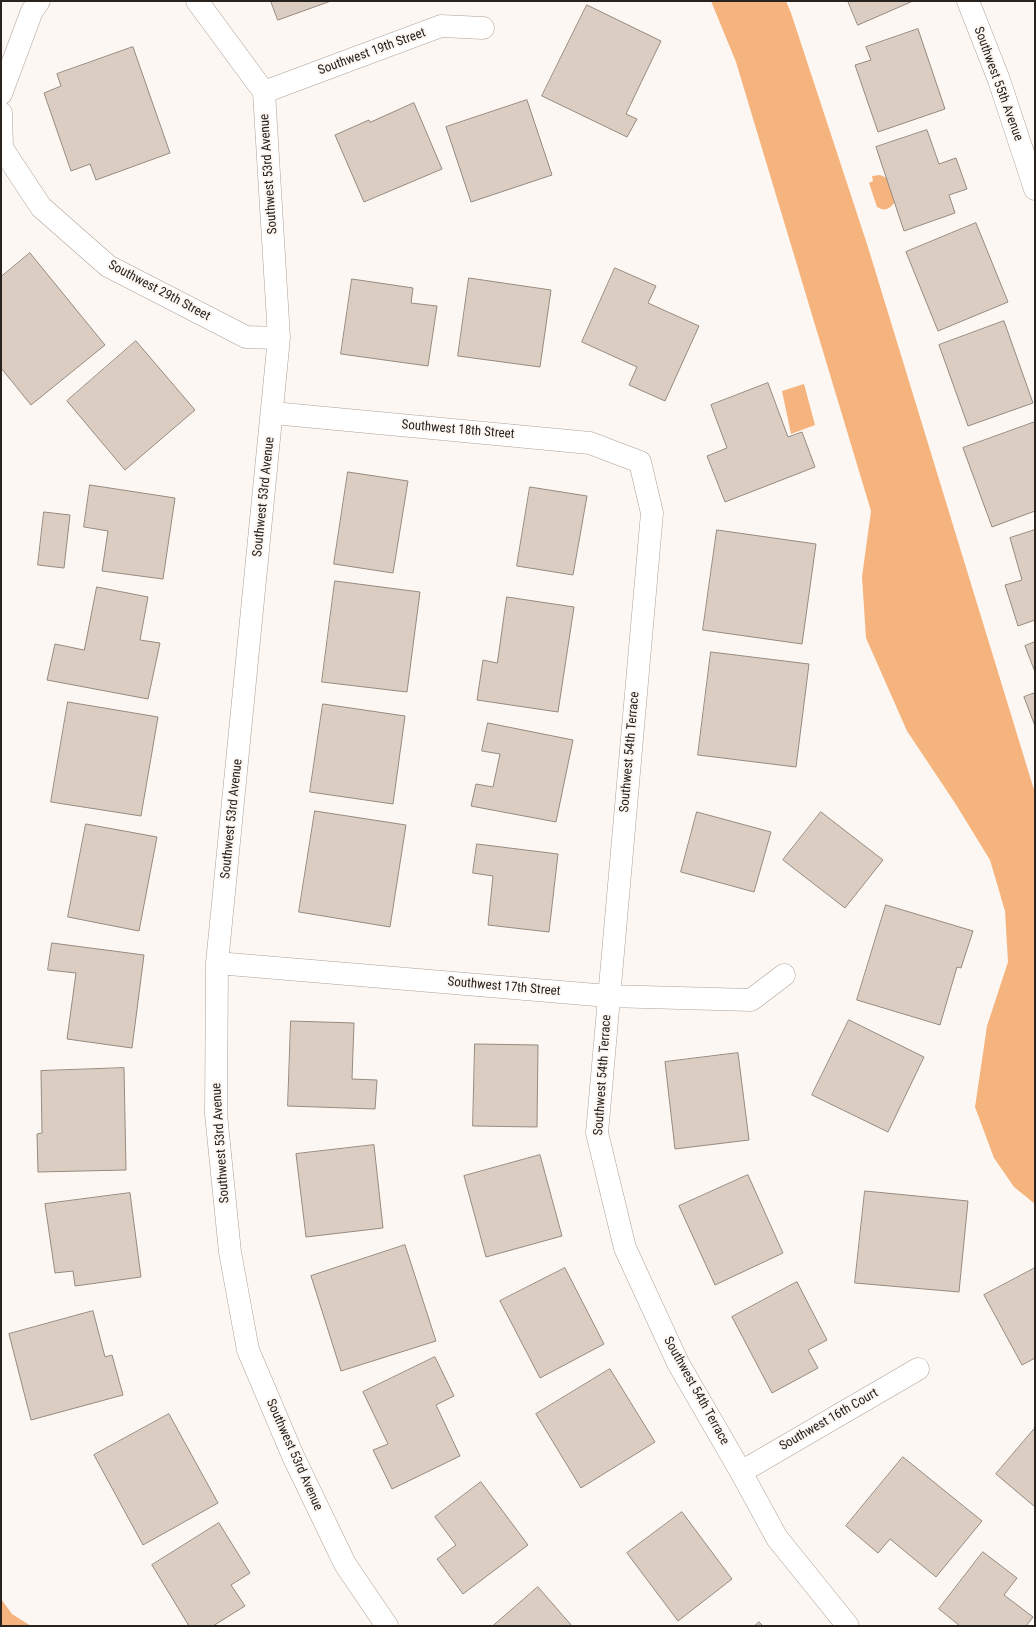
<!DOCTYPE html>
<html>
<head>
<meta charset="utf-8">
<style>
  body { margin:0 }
  #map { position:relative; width:1036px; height:1627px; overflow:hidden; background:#fdf7f3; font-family:"Roboto Condensed",sans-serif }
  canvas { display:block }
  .frame { position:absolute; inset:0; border:2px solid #29231f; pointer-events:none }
</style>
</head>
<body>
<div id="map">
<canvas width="1036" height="1627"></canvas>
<div class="frame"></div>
</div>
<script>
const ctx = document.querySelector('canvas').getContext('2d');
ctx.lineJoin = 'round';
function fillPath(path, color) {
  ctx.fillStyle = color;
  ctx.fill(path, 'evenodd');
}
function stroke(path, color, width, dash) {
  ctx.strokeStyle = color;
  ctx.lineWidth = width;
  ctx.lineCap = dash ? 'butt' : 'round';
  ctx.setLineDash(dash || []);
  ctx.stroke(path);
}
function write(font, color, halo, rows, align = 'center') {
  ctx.font = font + ' "Roboto Condensed",sans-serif';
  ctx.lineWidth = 4;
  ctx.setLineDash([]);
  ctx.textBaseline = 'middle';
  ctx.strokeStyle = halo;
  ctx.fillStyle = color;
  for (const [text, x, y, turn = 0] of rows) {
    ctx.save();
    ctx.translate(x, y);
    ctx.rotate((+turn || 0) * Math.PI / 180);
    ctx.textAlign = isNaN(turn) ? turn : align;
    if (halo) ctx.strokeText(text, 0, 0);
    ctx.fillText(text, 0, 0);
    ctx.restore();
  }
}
const water = new Path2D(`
  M711,1H786L791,13L867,244L1035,793V1204L1014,1187L994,1158L975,1107L987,1026L1008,962L1005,911L990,860L955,803L907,731L866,638L862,577L871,511L736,62Z
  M880,175L887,178L895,202C889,209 886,212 877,207L869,183L873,181L872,176Z
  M804,384L815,425L791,434L782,391Z
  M1,1599L12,1614L31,1626H1Z`);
const building = new Path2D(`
  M271,1H331L278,20Z
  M848,1H913L858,25Z
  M587,5L661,41L626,114L637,119L627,137L542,96Z
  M918,29L945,109L878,132L855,65L871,60L866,47Z
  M133,47L170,153L96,180L90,164L71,171L44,93L61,86L57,74Z
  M527,100L552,175L471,202L446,127Z
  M414,103L442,169L364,202L335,135L369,120L370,122Z
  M927,130L939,164L956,158L967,189L949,195L955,213L904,231L876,147Z
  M976,223L1008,302L938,331L906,252Z
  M30,253L105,345L31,405L1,368V277Z
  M615,268L656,286L648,303L699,326L665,401L629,385L637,367L582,342Z
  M469,278L551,290L540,367L458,356Z
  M352,279L413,288L411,303L437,306L428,366L341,354Z
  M1004,321L1033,403L968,426L939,345Z
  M136,341L195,410L125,470L67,401Z
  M768,383L788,437L802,432L815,467L725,502L707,456L727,448L711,405Z
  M1035,422V511L992,527L963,448Z
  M348,472L408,481L393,573L334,564Z
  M90,485L175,498L163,579L102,571L108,531L84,527Z
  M530,487L587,496L573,575L517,566Z
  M44,512L70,515L64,568L38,565Z
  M717,530L816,544L802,644L703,630Z
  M1035,530V620L1018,626L1005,585L1022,580L1010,538Z
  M335,581L420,592L407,692L322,682Z
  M97,587L148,597L140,640L160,643L148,699L47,680L55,644L84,650Z
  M507,597L574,607L558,712L477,700L483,660L497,663Z
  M1035,642V672L1025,646Z
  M711,652L809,664L796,767L698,755Z
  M1035,693V726L1024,697Z
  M68,702L158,717L141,816L51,802Z
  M323,704L405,716L393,804L310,792Z
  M488,723L573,740L556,822L471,806L476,784L493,787L500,754L482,751Z
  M315,811L406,825L390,927L299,912Z
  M697,812L771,832L754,892L681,872Z
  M821,812L883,860L845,908L783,860Z
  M86,824L157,837L139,931L68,917Z
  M477,844L558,854L549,932L488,925L493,876L473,873Z
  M886,905L973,931L961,968L957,967L940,1025L857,1000Z
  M52,943L144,955L132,1048L67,1039L76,973L48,970Z
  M849,1020L924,1057L888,1132L812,1095Z
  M291,1021L354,1023L352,1079L377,1080L375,1109L288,1106Z
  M475,1044L538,1045L537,1127L473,1126Z
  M738,1053L749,1140L675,1149L665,1062Z
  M124,1068L126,1170L38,1172L37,1134L42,1133L41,1071Z
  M374,1145L383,1228L306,1237L296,1154Z
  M540,1155L562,1236L486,1257L464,1176Z
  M748,1175L783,1253L715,1285L679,1206Z
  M865,1191L968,1201L959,1292L855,1283Z
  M130,1193L141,1277L75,1286L73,1271L55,1273L45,1204Z
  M405,1245L436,1341L341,1371L311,1276Z
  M565,1268L604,1344L540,1378L500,1301Z
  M1035,1268V1358L1022,1365L984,1295Z
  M797,1282L827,1340L808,1350L818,1368L772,1393L732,1317Z
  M93,1311L105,1357L112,1355L123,1395L31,1420L9,1334Z
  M435,1357L454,1396L436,1405L460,1456L392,1489L373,1450L388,1444L363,1392Z
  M610,1369L655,1442L581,1488L536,1414Z
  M169,1414L218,1503L143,1545L94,1455Z
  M1035,1428V1507L996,1474Z
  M903,1457L982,1521L936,1577L890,1539L878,1553L846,1526Z
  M481,1482L528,1545L463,1594L437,1559L456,1545L435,1517Z
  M682,1512L732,1579L678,1621L627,1553Z
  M219,1523L250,1573L231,1585L245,1606L213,1626H189L152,1565Z
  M983,1552L1017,1578L1004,1595L1033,1617L1026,1626H960L939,1609Z
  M538,1587L572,1626H493Z
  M759,1622L763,1626H755Z`);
const minor = new Path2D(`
  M197,1L264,92L279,338L217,963L216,1114L230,1252L248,1350L293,1456L345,1564L387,1626
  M968,1L999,80L1035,189
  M264,92L441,26L483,28
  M1,94L32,11L39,1
  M1,113L2,148L41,207L108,266L246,337L279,338
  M273,413L590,443L640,462L652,513L597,1133L625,1248L678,1363L741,1472L777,1538L848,1626
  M217,963L608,996L751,1000L784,975
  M741,1472L918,1369`);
const streetNames = [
  ["Southwest 19th Street",372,52,-20],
  ["Southwest 55th Avenue",998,84,70],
  ["Southwest 53rd Avenue",269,174,-94],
  ["Southwest 29th Street",159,291,28],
  ["Southwest 18th Street",458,430,5],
  ["Southwest 53rd Avenue",264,497,-84],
  ["Southwest 54th Terrace",630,752,-85],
  ["Southwest 53rd Avenue",232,819,-84],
  ["Southwest 17th Street",504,987,5],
  ["Southwest 54th Terrace",603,1075,-86],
  ["Southwest 53rd Avenue",221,1143,-94],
  ["Southwest 54th Terrace",696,1391,61],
  ["Southwest 16th Court",829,1420,-30],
  ["Southwest 53rd Avenue",294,1455,66]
];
fillPath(water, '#f5b47d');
fillPath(building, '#dbcdc2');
stroke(building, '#978a7f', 1);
stroke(minor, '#afa196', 23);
stroke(minor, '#fff', 22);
write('13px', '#29231f', '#fdf7f3', streetNames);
</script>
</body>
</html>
